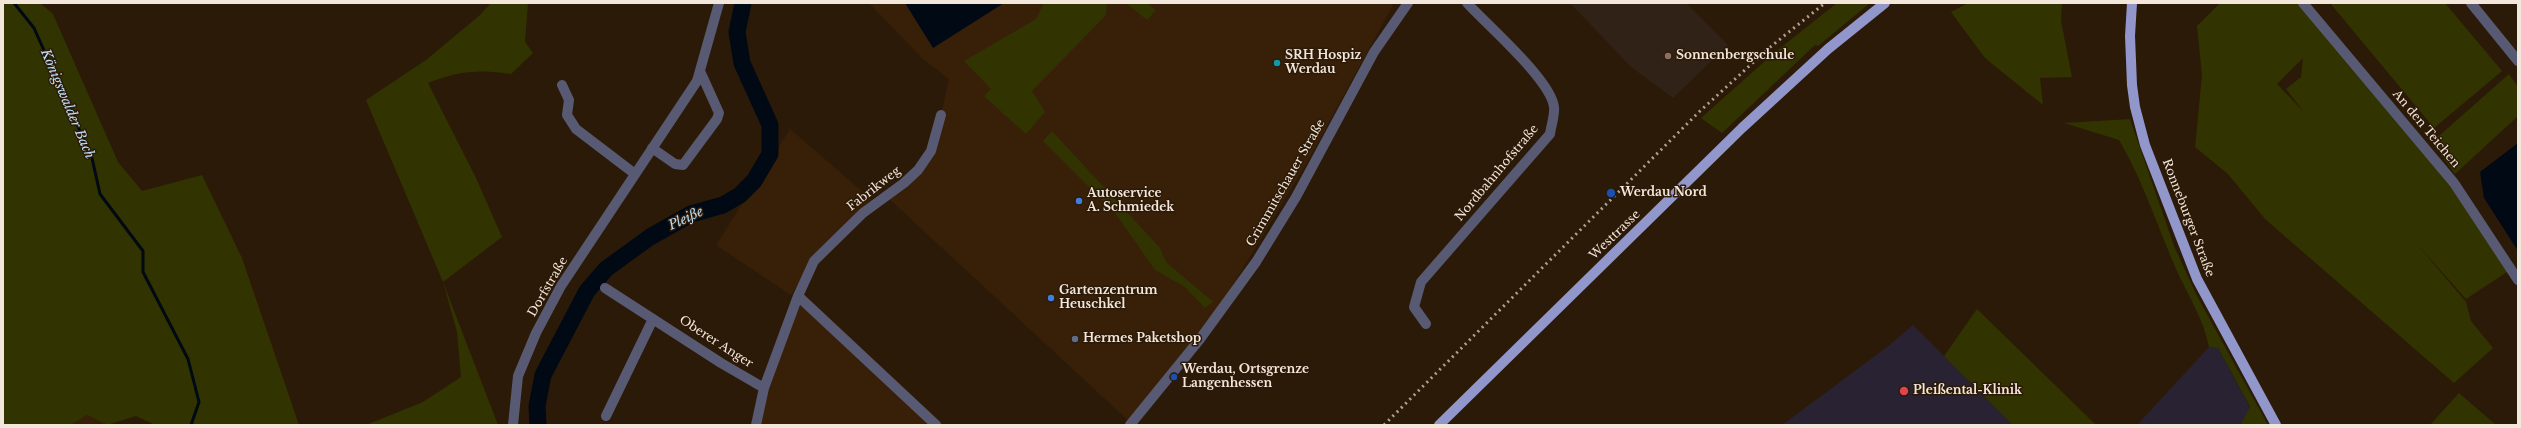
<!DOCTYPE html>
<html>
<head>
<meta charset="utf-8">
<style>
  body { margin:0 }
  #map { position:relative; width:2521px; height:428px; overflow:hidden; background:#2c1a08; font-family:"Libre Baskerville",serif }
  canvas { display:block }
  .frame { position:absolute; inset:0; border:4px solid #f3e6db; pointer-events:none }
</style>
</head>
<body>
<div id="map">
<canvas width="2521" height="428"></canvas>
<div class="frame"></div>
</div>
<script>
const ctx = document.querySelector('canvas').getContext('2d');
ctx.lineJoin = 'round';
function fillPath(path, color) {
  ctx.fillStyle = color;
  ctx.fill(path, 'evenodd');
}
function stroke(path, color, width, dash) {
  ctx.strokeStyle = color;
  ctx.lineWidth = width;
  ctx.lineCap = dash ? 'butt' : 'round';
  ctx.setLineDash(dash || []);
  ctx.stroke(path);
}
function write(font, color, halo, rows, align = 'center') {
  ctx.font = font + ' "Libre Baskerville",serif';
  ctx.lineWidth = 3;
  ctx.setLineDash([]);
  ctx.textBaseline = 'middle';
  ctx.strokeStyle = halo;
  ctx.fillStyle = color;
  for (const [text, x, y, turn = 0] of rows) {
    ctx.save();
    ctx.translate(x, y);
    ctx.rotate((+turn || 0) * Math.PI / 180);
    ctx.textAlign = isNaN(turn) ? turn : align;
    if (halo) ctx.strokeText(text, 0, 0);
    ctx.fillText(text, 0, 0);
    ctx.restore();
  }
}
const built = new Path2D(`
  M869,3H1390L1393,5L1306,164L1200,339L1131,423L886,196L918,170L941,115L949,79L923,59Z
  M790,129L871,199L815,256L791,295L716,245Z
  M804,294L944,425H761L766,395Z
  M87,415L107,425H71Z`);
const education = new Path2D(`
  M1570,3H1686L1728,45L1673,98L1631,67Z`);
const medical = new Path2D(`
  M1913,325L2013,425H1782L1887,347Z
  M2209,347L2218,348L2250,408L2241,424L2137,425Z`);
const green = new Path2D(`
  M3,3H40L53,14L118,162L142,191L202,175L242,258L299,425H155L136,416L107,425L87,415L71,425H3Z
  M491,3H528L525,42L533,53L511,74C481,69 456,71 428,83L476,178L502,237L443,282L498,425H366L423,402L461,377L457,332L443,282L366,100L426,60L480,15Z
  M1044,3H1107L1106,15L1032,91L1045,112L1026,134L984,96L991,89L964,61L1036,19Z
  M1126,3H1147L1156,10L1147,20Z
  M1837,3H1870L1818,46L1815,45L1722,133L1701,118L1774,53Z
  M1968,3H2062L2061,21L2072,77L2040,78L2043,105L1985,58L1951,12Z
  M2220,3H2303L2454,183L2510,270L2466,299L2416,243L2466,302L2471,321L2493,348L2454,383L2265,219L2228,174L2195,147L2202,75L2197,26ZM2303,58L2301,77L2286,89L2304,112L2277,84Z
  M2330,3H2445L2502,71L2434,128Z
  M2509,74L2518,87V116L2455,174L2432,142Z
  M2130,119L2174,246L2197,296L2268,425H2237L2241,424L2250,407L2218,348L2209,347C2204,319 2187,294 2176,269C2157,225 2143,181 2119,140L2064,123Z
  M1052,131L1160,248L1166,262L1213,302L1205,308L1185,287L1155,270L1116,214L1043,141Z
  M1977,309L2096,425H2013L1944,356Z
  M2459,393L2496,425H2430Z`);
const water = new Path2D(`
  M905,3H1004L933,48Z
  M2518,143V251L2484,198L2480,172Z`);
const stream = new Path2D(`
  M14,3L34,28L92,158L100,194L143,251V272L188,359L199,402L191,425`);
const river = new Path2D(`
  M538,425L537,406L543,375L587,291L606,269L650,237L691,214L723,205L740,195L754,181L770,154V125L742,63L737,32L743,3`);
const minor = new Path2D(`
  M2303,3L2454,183L2518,280
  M2471,3L2518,61
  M562,85L569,100L567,115L576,129L635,174
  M652,148L675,164L683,165L717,119L719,113L700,71
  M605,288L721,363L764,388
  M798,296L936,425
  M1426,324L1414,307L1421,282L1550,134C1551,126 1555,115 1554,107C1551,80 1487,25 1467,3
  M606,416L653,319
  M513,425L518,376L536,333L561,286L697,81L719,3
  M756,425L764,388L798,296L814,261L863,213L904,183L918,170L931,151L941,115
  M1130,425L1200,339L1256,262L1296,197L1374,52L1408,3`);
const major = new Path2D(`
  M2132,3L2130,36L2132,85L2135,107L2145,145L2197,279L2276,425
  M1439,425L1742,128L1828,49L1885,3`);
const rail = new Path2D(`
  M1384,425L1699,112L1769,48L1825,3`);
const markers = [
  [1668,56,4,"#8d6e63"],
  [1277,63,4,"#0f9aa8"],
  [1611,193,5,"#1a4fb4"],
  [1079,201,4,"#3f7fe0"],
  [1051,298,4,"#3f7fe0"],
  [1075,339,4,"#5c6f8a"],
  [1174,377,4,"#1a4fb4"],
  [1904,391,5,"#e0444e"]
];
const poiNames = [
  ["SRH Hospiz",1285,56],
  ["Werdau",1285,70],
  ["Sonnenbergschule",1676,56],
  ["Werdau Nord",1620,193],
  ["Autoservice",1087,194],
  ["A. Schmiedek",1087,208],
  ["Gartenzentrum",1059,291],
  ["Heuschkel",1059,305],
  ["Hermes Paketshop",1083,339],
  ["Werdau, Ortsgrenze",1182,370],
  ["Langenhessen",1182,384],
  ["Pleißental-Klinik",1913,391]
];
const streetNames = [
  ["An den Teichen",2426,129,50],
  ["Nordbahnhofstraße",1497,173,-50],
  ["Crimmitschauer Straße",1286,183,-60],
  ["Fabrikweg",874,189,-38],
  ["Ronneburger Straße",2188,218,69],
  ["Westtrasse",1615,235,-44],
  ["Dorfstraße",548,287,-60],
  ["Oberer Anger",716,342,33]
];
const waterNames = [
  ["Königswalder Bach",67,104,67],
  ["Pleiße",686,219,-25]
];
fillPath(built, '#382008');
fillPath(education, '#312217');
fillPath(medical, '#282232');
fillPath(green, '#313301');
fillPath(water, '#000914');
stroke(stream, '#000914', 3);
stroke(river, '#000914', 17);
stroke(minor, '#585a74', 10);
stroke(major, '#9196cb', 10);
stroke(rail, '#aea092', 3, [2, 4]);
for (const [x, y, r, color] of markers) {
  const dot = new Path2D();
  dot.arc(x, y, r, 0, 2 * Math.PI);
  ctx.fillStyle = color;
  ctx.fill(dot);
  stroke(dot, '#2c1a08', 1.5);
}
write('bold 12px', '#f3e6db', '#2c1a08', poiNames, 'left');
write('12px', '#f3e6db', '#2c1a08', streetNames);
write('italic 13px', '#bde0f7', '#2c1a08', waterNames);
</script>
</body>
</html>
